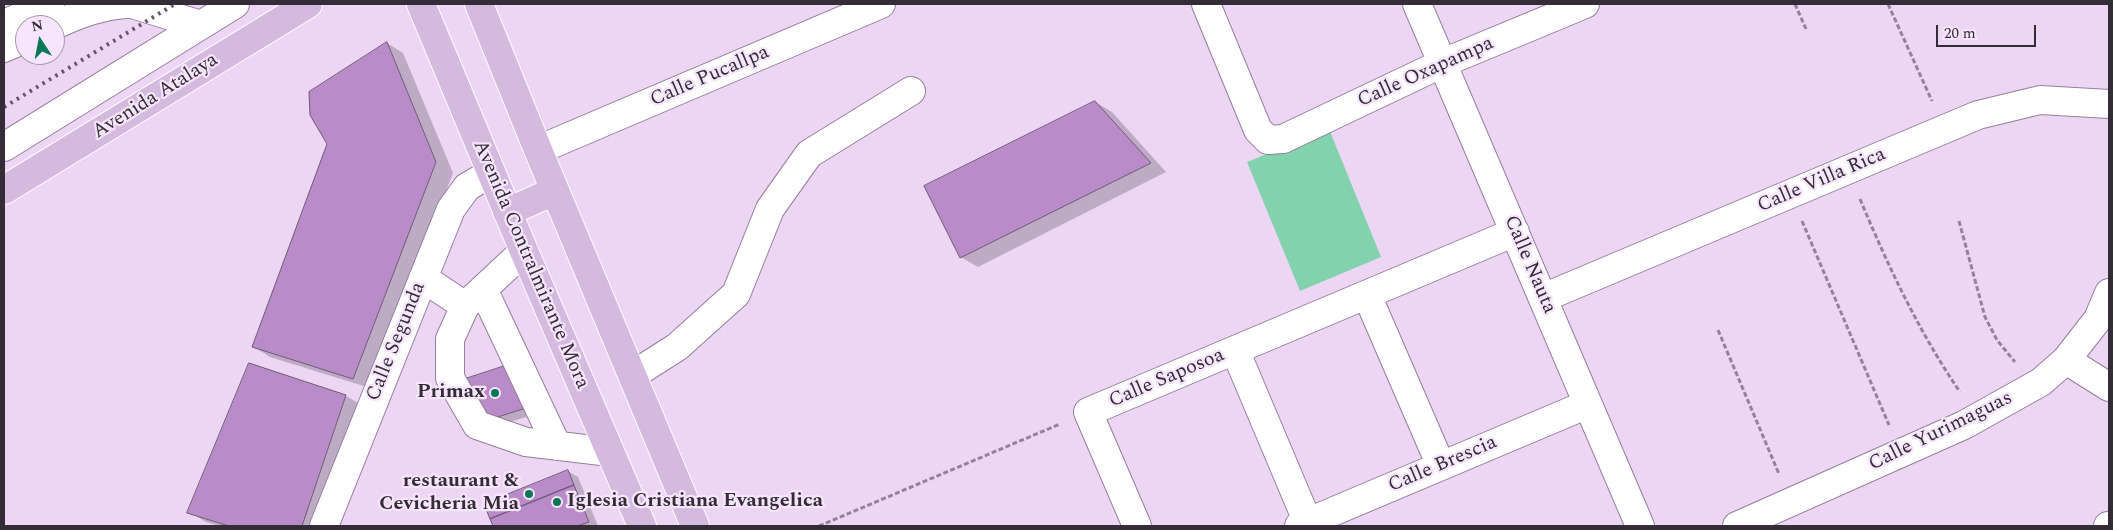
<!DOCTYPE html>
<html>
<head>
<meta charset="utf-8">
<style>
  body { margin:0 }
  #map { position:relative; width:2113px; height:530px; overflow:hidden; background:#ecd6f4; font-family:Spectral,serif }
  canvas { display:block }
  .frame { position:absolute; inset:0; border:5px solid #342c37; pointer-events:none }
  .north { position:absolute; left:15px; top:15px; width:50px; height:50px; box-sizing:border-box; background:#f7e5fd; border:1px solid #a99bae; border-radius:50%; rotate:349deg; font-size:14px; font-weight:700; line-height:20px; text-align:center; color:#342c37 }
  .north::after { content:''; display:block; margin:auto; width:18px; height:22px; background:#037854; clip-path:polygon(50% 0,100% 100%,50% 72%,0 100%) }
  .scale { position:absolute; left:1936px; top:25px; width:100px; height:22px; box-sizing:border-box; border:2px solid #342c37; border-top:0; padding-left:6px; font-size:15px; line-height:18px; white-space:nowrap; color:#342c37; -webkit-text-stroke:4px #f7e5fd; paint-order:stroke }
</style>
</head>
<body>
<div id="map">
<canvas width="2113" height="530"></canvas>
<div class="frame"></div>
<div class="north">N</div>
<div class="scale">20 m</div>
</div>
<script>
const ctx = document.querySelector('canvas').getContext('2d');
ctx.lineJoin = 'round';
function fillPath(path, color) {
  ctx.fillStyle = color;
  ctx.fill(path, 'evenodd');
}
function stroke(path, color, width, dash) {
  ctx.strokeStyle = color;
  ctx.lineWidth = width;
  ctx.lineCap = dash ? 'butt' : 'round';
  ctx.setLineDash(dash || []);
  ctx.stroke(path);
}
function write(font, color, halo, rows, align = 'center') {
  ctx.font = font + ' Spectral,serif';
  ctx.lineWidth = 4.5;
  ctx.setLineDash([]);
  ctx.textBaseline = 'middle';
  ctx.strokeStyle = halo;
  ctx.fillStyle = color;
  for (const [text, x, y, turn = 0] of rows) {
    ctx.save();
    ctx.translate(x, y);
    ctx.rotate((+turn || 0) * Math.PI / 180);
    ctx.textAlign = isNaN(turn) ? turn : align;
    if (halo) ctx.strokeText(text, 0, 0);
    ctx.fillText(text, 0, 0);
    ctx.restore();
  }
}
const green = new Path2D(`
  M1329,129L1381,257L1300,291L1247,162Z`);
const shadow = new Path2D(`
  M387,43L403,53L453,173L370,388L270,357L254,347L328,143Z
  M1095,102L1112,112L1166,172L978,267L961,257Z
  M250,364L346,396L363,406L322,526H220L206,522L189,512Z
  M466,380L536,414L491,428Z
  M568,471L578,477L598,526H495L486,505Z`);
const building = new Path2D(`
  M387,42L436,162L353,379L252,347L327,144L310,115L309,92Z
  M1095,101L1151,163L960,258L924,186Z
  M249,363L346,395L302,526H229L187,513Z
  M511,364L526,408L479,423L465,379Z
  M568,470L574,485L490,519L484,504Z
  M574,485L589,522L577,526H493L490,519Z`);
const path = new Path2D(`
  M1795,4L1806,29
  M1888,4L1932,101
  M1860,199C1888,266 1919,332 1960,392
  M1802,221L1889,425
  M1959,221L1985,317L1997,340L2015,362
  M1718,330L1779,474
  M819,526L1060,424`);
const minor = new Path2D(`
  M132,4L201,25
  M1206,4L1258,130L1268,140L1283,139L1443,63L1585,4
  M1417,4L1640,526
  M4,24L50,4
  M55,25C79,14 102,5 129,4
  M4,48L25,39
  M4,147L235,4
  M538,150L881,4
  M524,251L465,306L450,339V378L477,425L526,442L610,452
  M423,278L465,306
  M483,289L557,446
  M1367,295L1441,466
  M1543,298L1978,115L2040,100L2109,104
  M1235,350L1308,523
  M2066,360L2109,387
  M633,375L677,347L736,294L770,209L809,154L911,91
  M324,526L451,209L467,187L491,173
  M1137,526L1088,412L1515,232
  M1299,526L1588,404
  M1737,526L1964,425L2041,382L2066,360L2098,319L2109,293
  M2108,526H2109`);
const major = new Path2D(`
  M421,4L524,251L642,526
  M479,4L538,150L695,526
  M4,190L308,4
  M507,212L555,191`);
const rail = new Path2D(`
  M4,107L175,4`);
const markers = [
  [495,393,5,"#037854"],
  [529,494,5,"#037854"],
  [557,502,5,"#037854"]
];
const streetNames = [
  ["Calle Oxapampa",1426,73,-24],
  ["Calle Pucallpa",710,77,-23],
  ["Avenida Atalaya",156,97,-32],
  ["Calle Villa Rica",1822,181,-23],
  ["Avenida Contralmirante Mora",530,265,67],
  ["Calle Nauta",1529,265,67],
  ["Calle Segunda",397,342,-68],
  ["Calle Saposoa",1167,379,-23],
  ["Calle Yurimaguas",1941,432,-26],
  ["Calle Brescia",1443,465,-23]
];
const poiNames = [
  ["Primax",485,393],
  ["restaurant &",519,482],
  ["Cevicheria Mia",519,505],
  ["Iglesia Cristiana Evangelica",567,502,"left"]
];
fillPath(green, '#83d2ae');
fillPath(shadow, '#0003');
fillPath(building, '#b98bc9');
stroke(building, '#6e5b75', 1);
stroke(minor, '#937f9b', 30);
stroke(major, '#fff', 30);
stroke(path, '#928398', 3, [5, 2.5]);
stroke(minor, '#fff', 28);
stroke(major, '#d5badf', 28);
stroke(rail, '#625767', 4, [2.5, 5]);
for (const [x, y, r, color] of markers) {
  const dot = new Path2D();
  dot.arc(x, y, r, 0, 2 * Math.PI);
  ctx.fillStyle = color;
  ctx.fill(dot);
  stroke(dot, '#f7e5fd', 2);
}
write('20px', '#342c37', '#f7e5fd', streetNames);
write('bold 20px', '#342c37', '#f7e5fd', poiNames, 'right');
</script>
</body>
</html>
